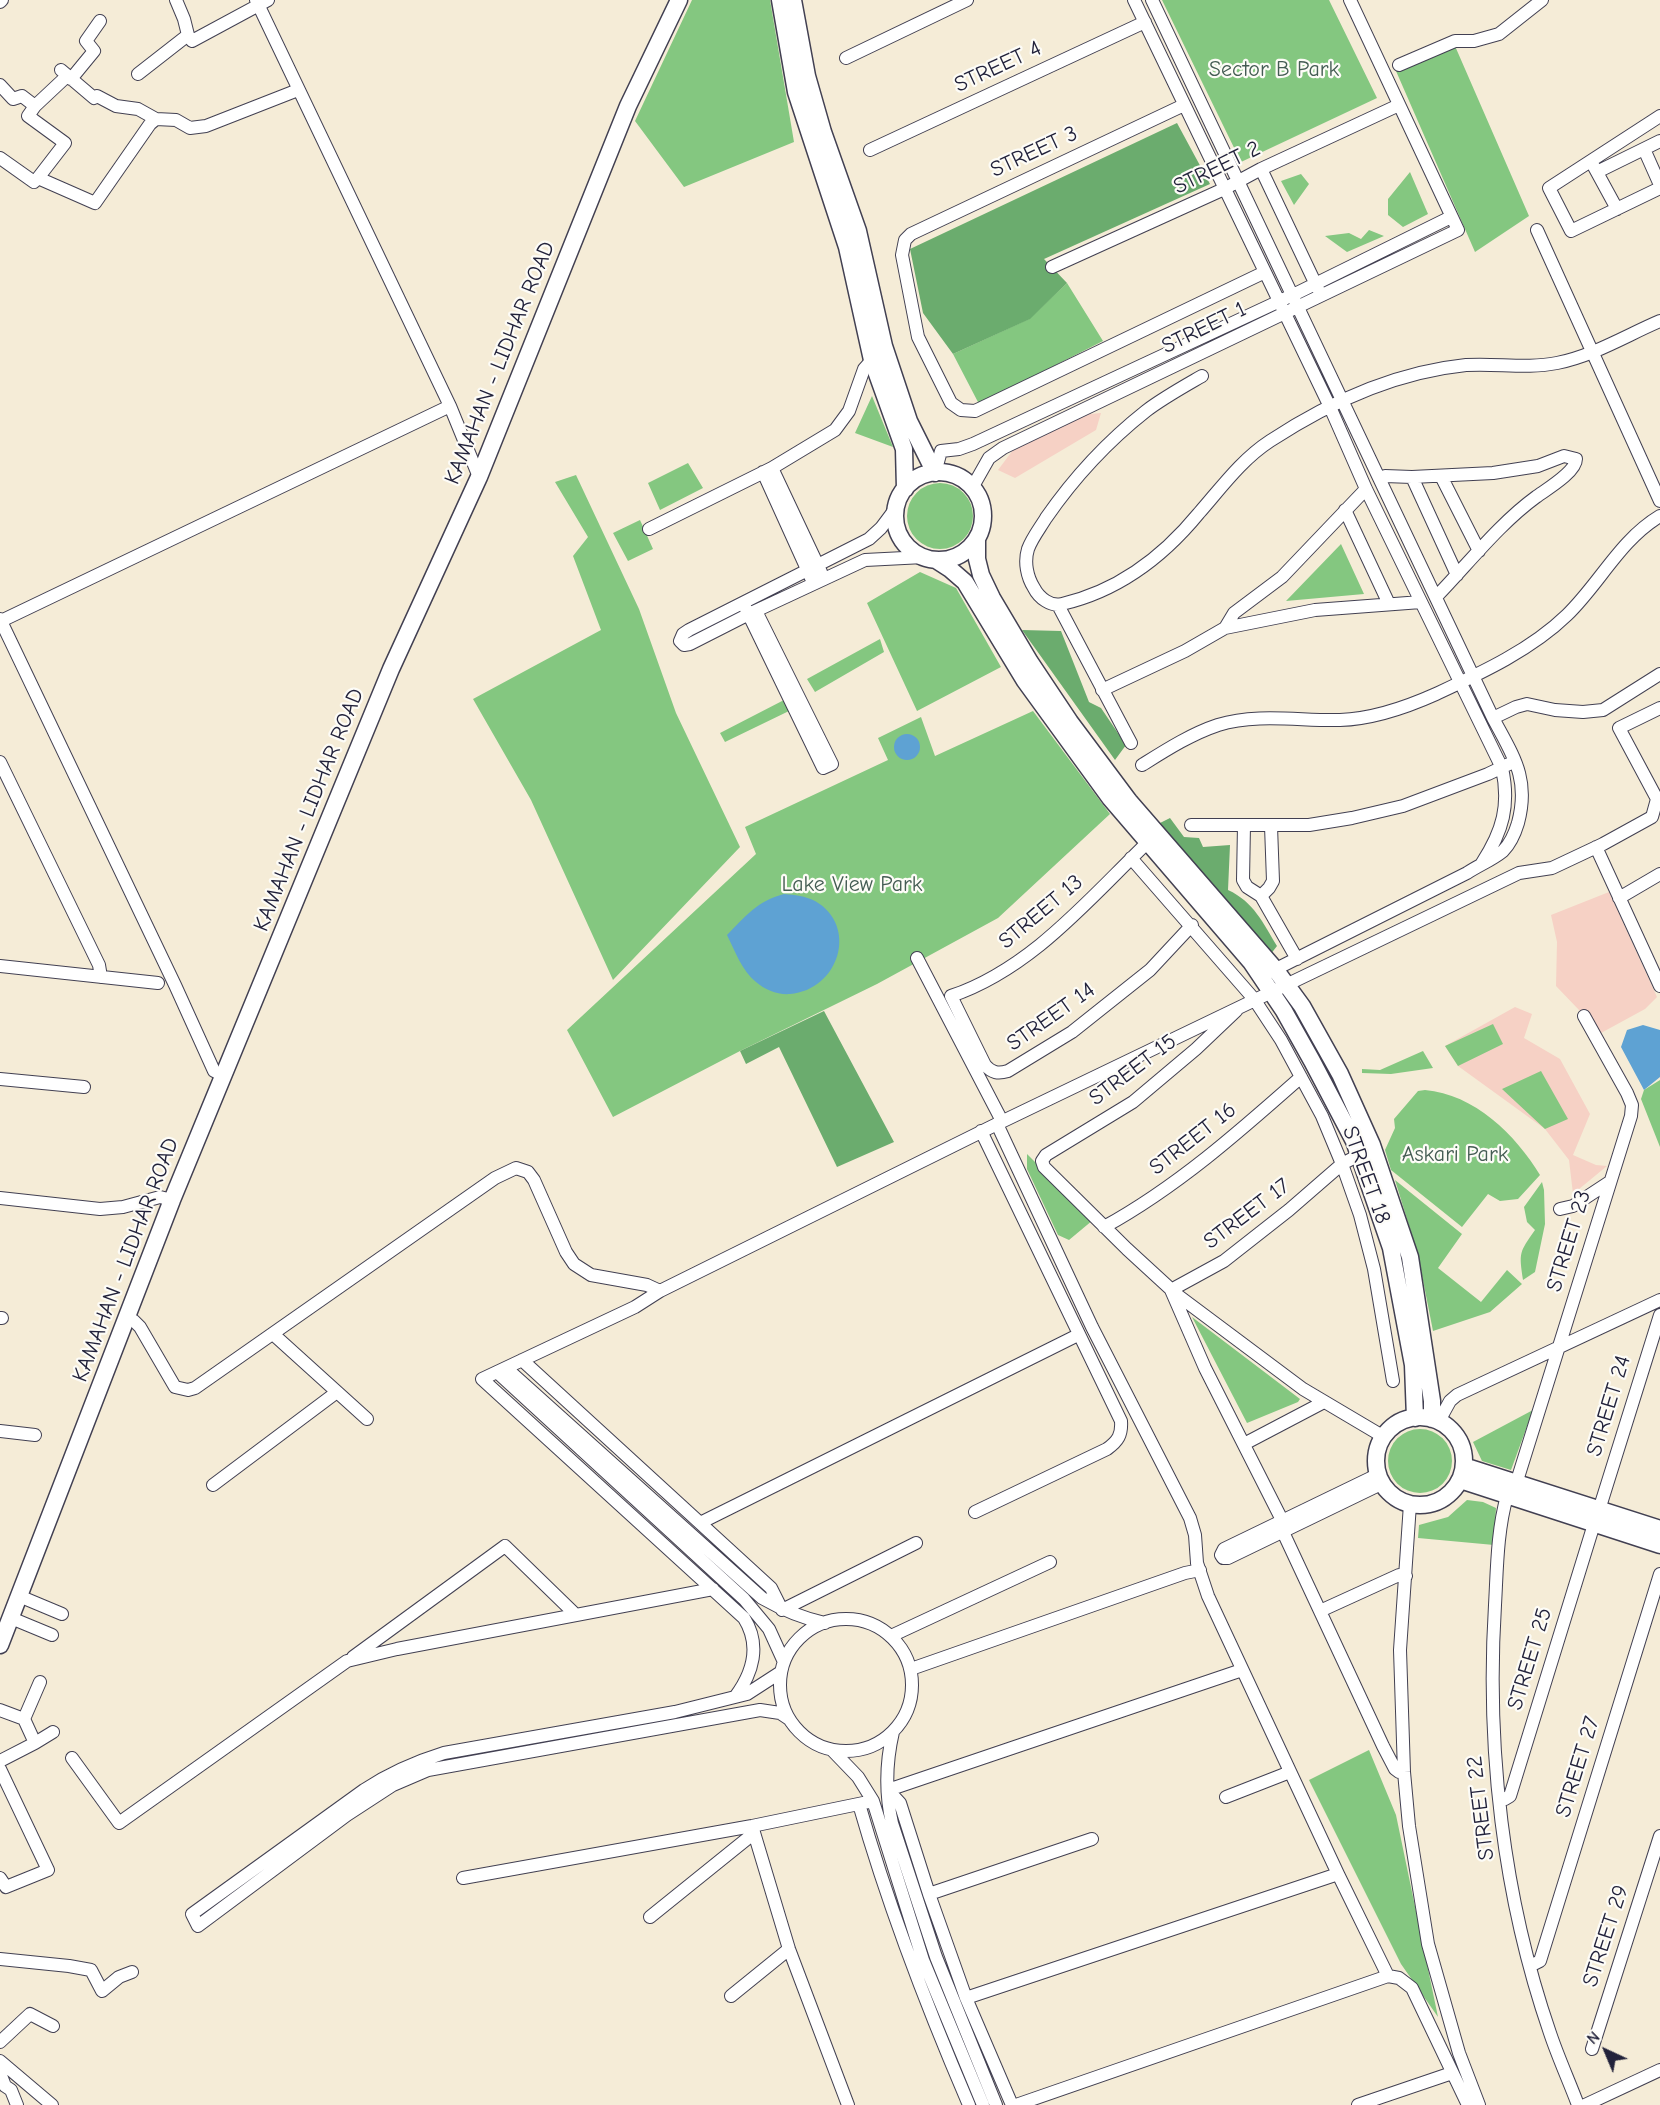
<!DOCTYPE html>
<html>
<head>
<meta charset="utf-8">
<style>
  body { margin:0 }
  #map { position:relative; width:1660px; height:2105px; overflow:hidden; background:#f5ecd7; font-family:"Comic Neue",sans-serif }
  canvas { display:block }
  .north { position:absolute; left:1576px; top:2021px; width:60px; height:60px; -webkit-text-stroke:4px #fdfcf7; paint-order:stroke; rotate:316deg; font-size:16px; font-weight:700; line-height:24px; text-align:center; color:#22223b }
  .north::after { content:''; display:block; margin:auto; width:21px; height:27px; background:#22223b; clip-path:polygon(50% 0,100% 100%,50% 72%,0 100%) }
</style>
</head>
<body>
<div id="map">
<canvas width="1660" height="2105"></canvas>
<div class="north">N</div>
</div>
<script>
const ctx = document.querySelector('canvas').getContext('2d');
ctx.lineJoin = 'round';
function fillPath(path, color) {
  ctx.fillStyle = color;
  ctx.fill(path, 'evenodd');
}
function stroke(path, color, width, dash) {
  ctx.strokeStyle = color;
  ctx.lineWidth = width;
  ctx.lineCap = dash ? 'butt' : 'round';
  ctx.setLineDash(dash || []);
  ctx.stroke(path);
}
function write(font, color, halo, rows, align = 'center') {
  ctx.font = font + ' "Comic Neue",sans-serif';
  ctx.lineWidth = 4.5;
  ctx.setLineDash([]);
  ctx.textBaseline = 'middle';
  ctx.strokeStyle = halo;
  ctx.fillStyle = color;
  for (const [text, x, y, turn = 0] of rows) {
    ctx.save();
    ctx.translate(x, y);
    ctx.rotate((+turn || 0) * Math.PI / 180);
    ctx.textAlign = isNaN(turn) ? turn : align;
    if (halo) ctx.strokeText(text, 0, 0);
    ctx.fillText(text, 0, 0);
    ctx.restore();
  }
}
const built = new Path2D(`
  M1101,413L1096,430L1015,478L998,470L1016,446L1081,415Z
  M1609,892L1657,997L1645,1009L1601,1033L1556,986L1557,942L1551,915Z
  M1515,1007L1532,1014L1524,1038L1560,1059L1590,1114L1573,1155L1596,1165L1607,1166L1573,1194L1569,1160L1545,1129L1458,1066L1445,1046Z`);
const green = new Path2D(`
  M692,0H770L794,142L684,187L635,121Z
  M1162,0H1329L1377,98L1241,162Z
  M1455,46L1529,216L1475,252L1396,71Z
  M1410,172L1428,214L1403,227L1388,215V199Z
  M1301,174L1309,184L1294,205L1281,181Z
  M1369,230L1384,236L1347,252L1325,236L1349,233L1361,239Z
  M1067,283L1103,341L979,404L953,354L1029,319Z
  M872,396L893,447L855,433Z
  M688,463L703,488L660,510L648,483Z
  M576,475L639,609L676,713L740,847L613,980L531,800L473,699L601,630L573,556L588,537L555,482Z
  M907 516a33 33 0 1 1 66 0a33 33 0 1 1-66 0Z
  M640,520L653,549L628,561L613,533Z
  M1341,544L1364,594L1286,601Z
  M920,572L956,588L1001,667L917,711L867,603Z
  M880,639L884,652L815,692L807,679Z
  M784,700L789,711L725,742L720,733Z
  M1033,711L1110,814L998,918L877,984L740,1051L613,1117L567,1030L756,854L745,827L888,760L878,738L921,717L935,756Z
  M1493,1024L1503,1044L1458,1066L1445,1046Z
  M1423,1051L1433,1068L1391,1074L1362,1073V1069L1380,1070Z
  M1541,1071L1568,1119L1545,1129L1502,1089Z
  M1660,1080V1147L1641,1099L1644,1090Z
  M1425,1090C1474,1094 1516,1135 1540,1175L1518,1199L1500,1201L1488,1194L1462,1227L1391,1170L1385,1150L1395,1128L1394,1119L1418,1091Z
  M1027,1154L1093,1220L1069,1240L1058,1235L1027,1169Z
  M1395,1180L1462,1234L1438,1268L1481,1302L1507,1270L1522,1284L1490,1312L1433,1331L1418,1255Z
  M1542,1182L1544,1190L1545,1224L1535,1272L1523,1280C1519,1252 1519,1253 1535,1230L1527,1222L1524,1207Z
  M1192,1317L1300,1399L1298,1402L1247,1423Z
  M1533,1410L1511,1470L1482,1461L1473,1442Z
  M1388 1461a32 32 0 1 1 64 0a32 32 0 1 1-64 0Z
  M1467,1500L1483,1502L1496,1508L1494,1545L1418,1538L1419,1525L1448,1517Z
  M1369,1750L1396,1815L1438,2017L1401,1964L1309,1780Z`);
const forest = new Path2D(`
  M1177,123L1210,184L1044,259L1067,283L1030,319L953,354L923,313L910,249Z
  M1022,630L1061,631L1089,702L1101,708L1126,745L1115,760Z
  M1170,818L1184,837L1199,838L1203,847L1230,845L1228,890C1254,902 1263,923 1277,946L1270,955L1160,823Z
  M824,1011L894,1142L837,1167L779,1047L746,1064L740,1051Z`);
const water = new Path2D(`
  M894 747a13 13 0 1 1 26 0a13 13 0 1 1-26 0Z
  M784,894C795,895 805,896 815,901C859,926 839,990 790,994C778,995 765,990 756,982C742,971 735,951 727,935C746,916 757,901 784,894Z
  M1643,1025L1660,1030V1077L1644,1090L1621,1047L1627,1030Z`);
const street = new Path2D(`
  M176,0L184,19L188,35
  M256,0L450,406
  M1134,0L1330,407L1366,489L1502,768C1510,805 1503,831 1482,863
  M1152,0L1493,718C1513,756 1530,778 1518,823C1515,833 1510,844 1503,851C1492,860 1479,865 1467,873L1270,972
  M0,2L2,0
  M846,58L967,0
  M1399,65L1455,41H1474L1499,34L1542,0
  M61,70L94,98L97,96L116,106L138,109L156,119L176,120L190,128L206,126L298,90
  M138,74L188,35L192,41L268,0
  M71,79L94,51L86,41L100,21
  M0,85L13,99L22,96L35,106L28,116L65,143L38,178
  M1184,105L911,234L905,240L902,255L918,337L951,403L961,410L975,411L1265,272
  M35,106L67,76
  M1660,116L1549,188L1571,231L1660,188
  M1644,149L1660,185
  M870,150L1145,22
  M0,158L34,182L38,178L95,203L150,124L156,119
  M1593,165L1617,209
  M1261,169L1318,289
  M1597,172L1660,141
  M1537,230L1660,501
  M1052,267L1224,189L1261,169L1399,105
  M1202,376C1183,387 1163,398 1146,411C1108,441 1073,479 1046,518C1040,528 1032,538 1028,549C1024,562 1027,577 1034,588C1039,598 1051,607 1062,604C1118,591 1163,557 1199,513C1221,488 1241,460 1270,441C1328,403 1396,372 1466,365C1497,363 1527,369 1557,363C1593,356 1627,335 1660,321
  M772,468L821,572
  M763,472L811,578
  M935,473L941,451L959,449L973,444L1299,292L1451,217
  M1441,476L1479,551
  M1412,477L1457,575
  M1380,478L1385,476L1412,477L1493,473L1538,466L1564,456L1576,459C1576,472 1547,489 1536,497C1499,524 1468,564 1436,597
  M972,488L989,458L1003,448L1458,230L1350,0
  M896,508L881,528L869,539L689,630L683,634L680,641L684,645L690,644L749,614L865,560L924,557
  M1345,510L1389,604
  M649,529L772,468L835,430L849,411L864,369L872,360
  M1058,605L1131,743
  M745,607L823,768L832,764L756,611
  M0,619L175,985L214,1071L224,1076
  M1,621L450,406L479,477
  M1225,628L1234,613L1282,577L1366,489
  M1102,690L1185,651L1225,628L1315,610L1421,602
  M1493,718L1516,707L1527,704L1555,710L1583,712L1603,710L1660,674
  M0,762L99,965L101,977
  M1142,765C1166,750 1191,734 1218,725C1257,713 1300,721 1340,720C1372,719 1407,707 1436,694C1481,673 1531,650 1567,615C1600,583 1620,540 1660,516
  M1191,825H1309L1352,818L1403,806L1488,774L1509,764
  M1244,825L1243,880L1247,887L1261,896L1269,888L1273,881L1271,826
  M1147,843C1088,900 1031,969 951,996L985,1065C992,1073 998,1074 1008,1071L1072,1032L1150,970L1192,925
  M1596,847L1660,986
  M1131,858L1254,999L1281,1040L1322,1116L1342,1164L1360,1215L1374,1269L1393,1381
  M1261,896L1297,959
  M1619,898L1660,874
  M917,958L1002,1121
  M0,966L158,983
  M1236,1011L1196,1049L1133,1102L1046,1155L1042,1161L1044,1167L1127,1249L1176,1294L1303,1389L1384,1437
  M0,1079L84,1087
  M997,1124L1092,1327L1190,1518L1195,1535L1197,1563L1208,1596L1338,1874L1388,1976L1399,1978L1412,1988L1468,2105
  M1359,1155L1342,1164L1289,1210L1224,1261L1171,1290L1205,1368L1283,1522V1532L1383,1746L1395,1769L1399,1772H1404
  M0,1198L100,1209L123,1207L160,1197L172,1200
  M1560,1209L1573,1206L1608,1183
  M1104,1227C1177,1187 1240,1131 1301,1077
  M660,1291L635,1307L482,1379L744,1618C761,1645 753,1673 735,1697
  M0,1318H2
  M125,1318L134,1321L140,1327L175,1387L188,1390L195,1388L495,1178L516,1168L528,1172L534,1180L566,1252L574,1264L591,1275L647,1285L660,1291L997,1124L1519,873L1552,868L1603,844L1652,817L1657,799L1619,728L1660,708
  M273,1334L367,1419
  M522,1360L771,1588L782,1610L916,1543
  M506,1368L762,1598C783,1610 801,1618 825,1623
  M497,1372L744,1599L769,1629L784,1662
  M1439,1421L1450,1401L1457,1395L1660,1300
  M0,1431L35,1435
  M1244,1444L1324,1402
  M1379,1474L1224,1549L1221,1555L1223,1558H1228L1383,1483
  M1516,1484L1631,1116L1632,1105L1627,1093L1584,1016
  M213,1485L337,1392
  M1507,1496C1497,1531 1497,1570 1495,1605C1486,1748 1503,1897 1550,2033C1558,2057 1569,2081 1578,2105
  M1410,1504L1400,1650L1404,1772L1409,1826L1428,1944L1459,2053L1479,2105
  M1599,1510L1660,1315
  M975,1512L1107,1449C1118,1441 1122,1435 1121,1421L981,1131
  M700,1523L1078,1335
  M19,1596L62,1614
  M1320,1611L1399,1575L1406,1576
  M11,1618L52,1635
  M780 1685a66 66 0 1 1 132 0a66 66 0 1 1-132 0Z
  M891,1636L1050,1562
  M353,1657L505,1546L576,1615
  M911,1669L1185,1573L1200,1570
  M1242,1670L888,1790L900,1803L929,1894L966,1998L1338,1874
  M781,1672L747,1694L675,1712L444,1753C415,1762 390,1773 364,1790L192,1914L198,1926L347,1815L393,1785L428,1770L760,1710L780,1713L789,1719
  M0,1710L24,1719L35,1743L0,1761
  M24,1719L40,1682
  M893,1732C886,1762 885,1792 892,1823L936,1957L996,2105
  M35,1743L53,1732
  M832,1750L858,1777L873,1801L923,1960L983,2105
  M72,1758L119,1823L347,1661L397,1649L713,1589
  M0,1769L48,1870L6,1887L0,1878
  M1226,1797L1290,1772
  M1500,1800L1505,1799L1510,1796L1594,1524
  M859,1804C889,1909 926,2005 969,2105
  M752,1826L789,1949L848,2105
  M463,1878L752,1826L873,1801
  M929,1894L1092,1839
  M650,1917L753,1834
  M0,1959L69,1966L91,1970L102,1991L119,1977L132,1972
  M1530,1966L1540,1961L1660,1574
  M731,1996L789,1949
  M966,1998L1012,2105
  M0,2042L30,2014L53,2026
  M1592,2049L1660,1836
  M0,2061L52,2105
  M0,2073L5,2086L11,2090L17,2105
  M1016,2105L1388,1976
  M1358,2105L1452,2073
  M1585,2105L1660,2070`);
const secondary = new Path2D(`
  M780,0L796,92L847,247L872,360L904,449L905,489
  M793,0L807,76L823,132L858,231L884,346L909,421L935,473
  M895 516a44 44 0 1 1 88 0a44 44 0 1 1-88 0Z
  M977,538V559L981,575L992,598L1030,662L1070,722L1129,801L1275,969L1302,1006L1340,1074L1372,1145L1410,1257L1432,1401V1419
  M936,560L950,569L965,582L1025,681L1110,798L1251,962L1284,1011L1312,1061L1354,1141L1391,1248L1413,1365L1415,1418
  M1376 1461a44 44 0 1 1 88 0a44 44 0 1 1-88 0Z
  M1464,1466L1660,1529
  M1460,1480L1660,1545
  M0,1645L172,1200L391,669L479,477L628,106L679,0`);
const streetNames = [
  ["STREET 4",998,67,-25],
  ["STREET 3",1034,152,-25],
  ["STREET 2",1217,168,-26],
  ["STREET 1",1204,328,-26],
  ["KAMAHAN - LIDHAR ROAD",500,363,-68],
  ["KAMAHAN - LIDHAR ROAD",309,810,-68],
  ["STREET 13",1041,912,-40],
  ["STREET 14",1051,1017,-35],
  ["STREET 15",1133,1070,-37],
  ["STREET 16",1193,1139,-38],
  ["STREET 18",1366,1175,70],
  ["STREET 17",1247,1214,-37],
  ["STREET 23",1569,1241,-73],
  ["KAMAHAN - LIDHAR ROAD",126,1260,-69],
  ["STREET 24",1609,1406,-73],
  ["STREET 25",1530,1659,-73],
  ["STREET 27",1578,1767,-73],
  ["STREET 22",1481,1808,-97],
  ["STREET 29",1606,1936,-72]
];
const parkNames = [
  ["Sector B Park",1274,70],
  ["Lake View Park",852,885],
  ["Askari Park",1455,1155]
];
fillPath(built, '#f6d1c5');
fillPath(green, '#84c780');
fillPath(forest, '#6bac6e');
fillPath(water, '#5ea2d3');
stroke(street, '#424052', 14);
stroke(secondary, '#424052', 19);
stroke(street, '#fff', 12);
stroke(secondary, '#fff', 16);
write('22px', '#22223b', '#fdfcf7', streetNames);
write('22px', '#445c53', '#fdfcf7', parkNames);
</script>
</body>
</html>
